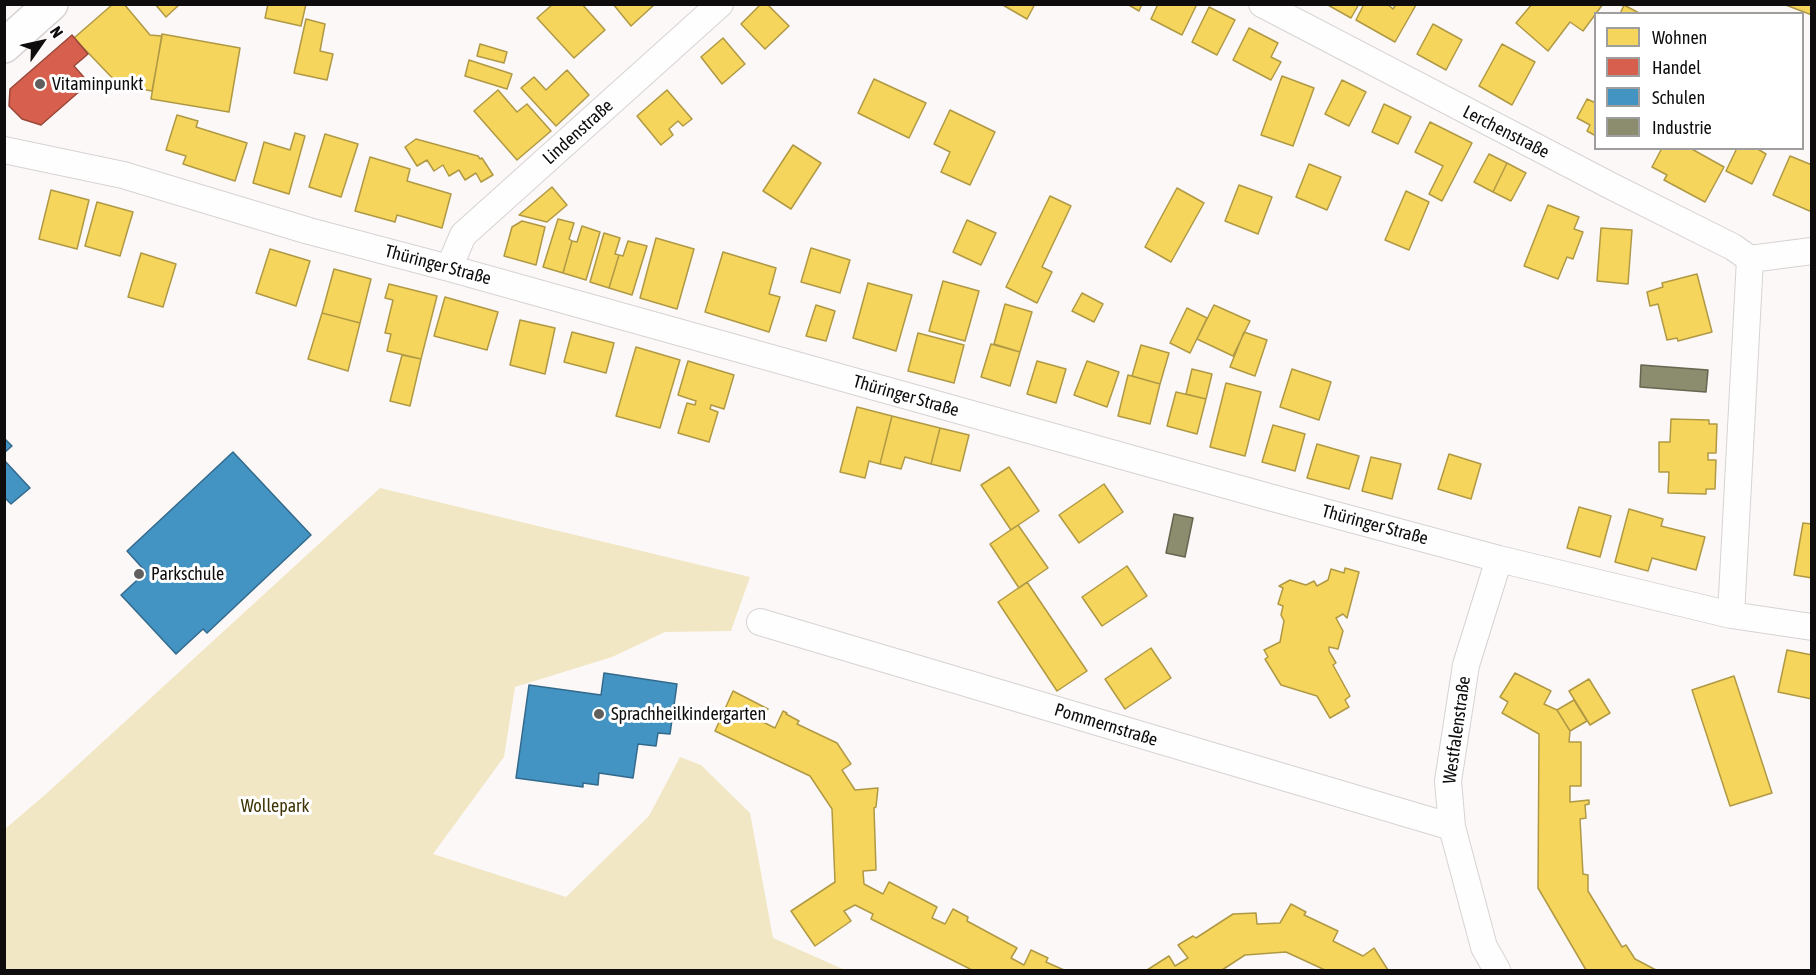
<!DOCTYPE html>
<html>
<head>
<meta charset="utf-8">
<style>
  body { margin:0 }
  #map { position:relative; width:1816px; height:975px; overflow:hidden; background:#fcf8f7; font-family:"Asap Condensed",sans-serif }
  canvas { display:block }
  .frame { position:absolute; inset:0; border:6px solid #0e0c0c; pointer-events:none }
  .legend { position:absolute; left:1594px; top:12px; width:210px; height:138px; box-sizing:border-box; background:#fff; border:2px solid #9f9e9e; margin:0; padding:8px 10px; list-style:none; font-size:18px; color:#0e0c0c }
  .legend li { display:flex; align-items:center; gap:12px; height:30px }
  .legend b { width:30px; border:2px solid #9f9e9e }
  .north { position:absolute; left:12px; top:12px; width:60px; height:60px; -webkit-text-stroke:4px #fff; paint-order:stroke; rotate:56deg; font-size:16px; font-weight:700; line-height:24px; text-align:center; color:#0e0c0c }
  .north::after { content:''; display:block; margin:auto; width:21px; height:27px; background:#0e0c0c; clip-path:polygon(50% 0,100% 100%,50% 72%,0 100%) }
</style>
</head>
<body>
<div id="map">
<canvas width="1816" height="975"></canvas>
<div class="frame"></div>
<ul class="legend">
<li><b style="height:16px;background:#f6d55c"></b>Wohnen</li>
<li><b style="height:16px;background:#d6604d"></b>Handel</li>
<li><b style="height:16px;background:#4393c3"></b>Schulen</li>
<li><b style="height:16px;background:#8c8c6e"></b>Industrie</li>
</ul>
<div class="north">N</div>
</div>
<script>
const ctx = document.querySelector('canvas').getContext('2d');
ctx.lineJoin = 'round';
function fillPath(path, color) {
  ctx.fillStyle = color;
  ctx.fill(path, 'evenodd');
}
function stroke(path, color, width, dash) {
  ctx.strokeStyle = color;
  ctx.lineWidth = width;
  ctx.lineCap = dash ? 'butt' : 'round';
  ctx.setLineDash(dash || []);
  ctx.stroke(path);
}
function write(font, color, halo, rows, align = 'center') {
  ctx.font = font + ' "Asap Condensed",sans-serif';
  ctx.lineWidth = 6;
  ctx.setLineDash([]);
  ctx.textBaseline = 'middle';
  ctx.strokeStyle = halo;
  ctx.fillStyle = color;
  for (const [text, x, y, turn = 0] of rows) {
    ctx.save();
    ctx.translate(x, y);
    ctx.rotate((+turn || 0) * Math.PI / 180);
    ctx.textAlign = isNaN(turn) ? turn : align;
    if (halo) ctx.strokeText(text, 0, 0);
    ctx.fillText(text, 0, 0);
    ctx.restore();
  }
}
const green = new Path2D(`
  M380,488L750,577L731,631L665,632L612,657L515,687L504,757L433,854L566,897L649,816L680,757L701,765L750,813L773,938L845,970H5V829L47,793Z`);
const homes = new Path2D(`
  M113,4H124L150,35L162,36L152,91L119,85L74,38Z
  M155,4H180L166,17Z
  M268,4H306L301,26L265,18Z
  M553,4H582L605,30L574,58L537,18Z
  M613,4H655L631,26Z
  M761,4H767L789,26L765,49L741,24Z
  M1001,4H1035L1027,19Z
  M1127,4H1142L1139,11Z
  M1158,4H1197L1182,35L1151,19Z
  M1326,4H1359L1351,18Z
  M1364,4H1387L1393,9L1396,4L1416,5L1395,42L1356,20Z
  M1532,4H1603L1583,31L1570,22L1548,51L1516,23Z
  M1783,4H1812V15Z
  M1624,5L1641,14H1620Z
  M1209,7L1235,20L1217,55L1192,42Z
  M306,19L325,24L320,51L333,54L327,80L294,73Z
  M1433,24L1462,40L1446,70L1417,54Z
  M1249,28L1278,43L1271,57L1281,62L1271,80L1233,60Z
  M162,34L240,48L229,112L151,99Z
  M723,38L745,64L722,84L701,57Z
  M480,44L507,52L504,63L477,56Z
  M1502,44L1535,62L1512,105L1479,86Z
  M469,60L512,74L507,89L465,76Z
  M567,70L589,95L556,126L521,88L534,77L546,90Z
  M1282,76L1314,88L1293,146L1261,135Z
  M874,79L926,103L909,138L858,113Z
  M1342,80L1366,92L1349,126L1325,114Z
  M498,90L517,112L527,104L551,131L517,160L474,111Z
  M667,90L692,119L683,126L678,121L669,129L673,135L661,145L637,116Z
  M1587,99L1596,103V136L1587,131L1590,125L1577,118Z
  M1384,104L1411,117L1398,144L1372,132Z
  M950,110L995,132L970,185L941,172L950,152L934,144Z
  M177,115L198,121L196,127L247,143L235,181L183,164L186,156L166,150Z
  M1430,122L1472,143L1442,201L1429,194L1443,166L1415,152Z
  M295,133L305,136L289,194L253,183L264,142L290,150Z
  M325,134L358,144L341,197L309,187Z
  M416,139L478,156L480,159L482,158L493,175L481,182L476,173L465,180L459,170L449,176L443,165L434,171L427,160L417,166L405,147Z
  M793,145L821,163L791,209L763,191Z
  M1662,148H1690L1724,167L1705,202L1664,180L1667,175L1652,167Z
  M1737,148H1756L1766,154L1752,184L1726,171Z
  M1489,154L1507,163L1493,192L1474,182Z
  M1790,156L1812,165V212L1773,195Z
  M370,157L410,169L407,181L451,194L442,228L397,215L395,222L355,211Z
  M1507,163L1526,173L1511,201L1493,192Z
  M1309,164L1341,177L1327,210L1296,197Z
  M1239,185L1272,197L1258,234L1225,221Z
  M552,187L567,205L547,222L519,215Z
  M1177,188L1204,203L1171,262L1145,247Z
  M51,190L89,200L77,249L39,239Z
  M1406,191L1429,202L1409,250L1385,240Z
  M1050,196L1071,206L1042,267L1052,272L1037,303L1006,287Z
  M97,202L133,212L120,256L85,246Z
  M1548,205L1579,217L1574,229L1583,232L1573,259L1567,257L1558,279L1524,266Z
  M558,219L574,223L569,239L572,241L563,273L543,267Z
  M967,220L996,233L981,265L953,252Z
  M522,221L545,227L536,265L504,256L512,227Z
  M582,226L600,232L586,280L563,273L572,241L577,242Z
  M1601,228L1632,230L1628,284L1597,281Z
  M604,233L620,238L615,254L619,255L609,288L590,282Z
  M656,238L694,249L677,309L640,298Z
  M628,241L647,246L632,295L609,288L619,255L623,256Z
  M811,248L850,260L840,293L801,282Z
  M270,249L310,261L296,306L256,293Z
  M723,252L776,268L769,294L780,297L769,332L705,312Z
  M141,253L176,264L163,307L128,297Z
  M334,269L371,279L360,323L322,313Z
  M1697,274L1712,332L1678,341L1677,338L1667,340L1658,304L1650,306L1647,292L1663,287L1662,283Z
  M943,281L979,291L965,341L929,331Z
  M868,283L912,295L896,351L853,338Z
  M389,284L437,296L421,359L387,351L391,334L385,333L393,300L385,298Z
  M1082,293L1103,304L1094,322L1072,311Z
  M445,297L498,312L487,350L434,336Z
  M1005,304L1032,312L1020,352L994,344Z
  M816,305L835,311L826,341L806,336Z
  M1214,305L1250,321L1233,356L1197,339Z
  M1187,308L1207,318L1190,353L1170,343Z
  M322,313L360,323L348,371L308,359Z
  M520,320L555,328L545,374L510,365Z
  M572,332L614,343L606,373L564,362Z
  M1244,332L1267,340L1255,376L1230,367Z
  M918,333L964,345L954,383L908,371Z
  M991,344L1020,352L1010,386L981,377Z
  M1141,345L1169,353L1160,384L1132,376Z
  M636,347L680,360L660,428L616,416Z
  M402,355L421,359L410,406L390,401Z
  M688,361L734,375L724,409L711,405L710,409L718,412L709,442L678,433L687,403L695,405L696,401L678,395Z
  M1037,361L1066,369L1056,403L1027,394Z
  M1087,361L1119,372L1107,407L1074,395Z
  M1192,369L1212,374L1206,399L1186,394Z
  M1292,369L1331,382L1319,420L1280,407Z
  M1128,375L1160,384L1150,424L1118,416Z
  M1226,383L1261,392L1245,456L1210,447Z
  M1176,392L1206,399L1197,434L1167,426Z
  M857,407L892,416L880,464L869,461L865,478L840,472Z
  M892,416L940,428L931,464L905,457L901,469L880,464Z
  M1671,419L1709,420V424H1717L1716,453H1708V460H1716L1715,489H1706V494L1668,493L1669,472H1659V442H1670Z
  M1273,425L1305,434L1295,471L1262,462Z
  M940,428L969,435L960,471L931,464Z
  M1317,444L1359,456L1349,489L1307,478Z
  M1449,454L1481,464L1471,499L1438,489Z
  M1371,457L1401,464L1392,499L1362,491Z
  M1009,467L1039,511L1011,530L981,485Z
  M1104,484L1123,512L1079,543L1059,515Z
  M1579,507L1611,516L1600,557L1567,548Z
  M1629,509L1663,519L1661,526L1705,537L1696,570L1652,558L1648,571L1615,562Z
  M1803,523L1812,524V578L1794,575Z
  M1018,525L1048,568L1019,588L990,544Z
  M1127,566L1147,596L1102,626L1082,597Z
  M1345,568L1359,572L1347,618L1343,614L1336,618L1343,631L1338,649L1329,647V651L1336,663L1333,665L1350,696L1345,700L1349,707L1330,718L1317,696L1281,685L1265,659L1268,657L1264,650L1280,642L1284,621L1281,615L1283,606L1278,604L1283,588L1279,586L1290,580L1306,585L1314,581L1317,586L1328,580L1331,569L1344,573Z
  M1027,582L1087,671L1057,691L998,602Z
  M1151,648L1171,678L1125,709L1105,679Z
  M1787,650L1812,655V699L1778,692Z
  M1515,673L1551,691L1544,704L1557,710L1570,731L1569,742H1581V786H1570V802L1589,800V804L1585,805L1586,818L1580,819L1583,874L1588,875V891L1622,947L1626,945L1635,959L1656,970H1586L1538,888L1539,734L1502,713L1508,702L1500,697Z
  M1734,676L1772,793L1730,806L1692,690Z
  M1589,679L1610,713L1590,725L1569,691Z
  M733,691L768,709L761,721L775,728L783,711L787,713L786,714L799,721L797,724L837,743L851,764L842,770L855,790L878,788L876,807L874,808L876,870L863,871L864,884L883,894L889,882L937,907L932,918L945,924L953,909L968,917L967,921L1017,948L1011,958L1024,965L1031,950L1048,958L1046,962L1064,970H972L871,919L873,914L855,905L844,911L851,921L815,946L791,911L835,882L832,809L810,776L715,731Z
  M1574,700L1587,721L1570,731L1557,710Z
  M1291,904L1306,912L1304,915L1338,931L1333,941L1363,956L1374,948L1388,970H1325L1286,952L1245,955L1222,970H1147L1169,956L1175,966L1188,958L1178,945L1193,936L1196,938L1233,914L1256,913L1257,924L1280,923Z`);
const shops = new Path2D(`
  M72,35L88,54L74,66L89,83L41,125L22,119L9,106L10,89Z`);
const schools = new Path2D(`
  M4,438L12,446L4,453Z
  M233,452L311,535L207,633L203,629L176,654L121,595L146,572L127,551Z
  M4,460L30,488L11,504L4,497Z
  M604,673L677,684L670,734L658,733L656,746L638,744L633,778L599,773L598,785L583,783V787L516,778L529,685L601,695Z`);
const industry = new Path2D(`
  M1641,365L1708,370L1706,392L1640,387Z
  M1174,514L1193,518L1185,557L1166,553Z`);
const street = new Path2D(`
  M1262,4L1613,187L1733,247L1750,259L1812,251
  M4,150L123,175L309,231L449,268L1269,497L1499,559L1731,615L1812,627
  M449,268L463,235L720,4
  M1731,615L1750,259
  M760,622L1452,827
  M1497,970L1484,947L1452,827L1448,781L1466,665L1499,559`);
const secondary = new Path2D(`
  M4,46L51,4`);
const markers = [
  [40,84,6,"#615f5e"],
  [139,574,6,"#615f5e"],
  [599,714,6,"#615f5e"]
];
const poiNames = [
  ["Vitaminpunkt",52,84],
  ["Parkschule",151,574],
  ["Sprachheilkindergarten",611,714]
];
const streetNames = [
  ["Lindenstraße",578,132,-42],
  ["Lerchenstraße",1506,132,27],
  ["Thüringer Straße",438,265,15],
  ["Thüringer Straße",906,396,16],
  ["Thüringer Straße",1375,525,15],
  ["Pommernstraße",1106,725,17],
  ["Westfalenstraße",1457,730,-82]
];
const parkNames = [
  ["Wollepark",275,806]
];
fillPath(green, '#f1e7c5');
fillPath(homes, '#f6d55c');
stroke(homes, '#b09944', 1.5);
fillPath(shops, '#d6604d');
stroke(shops, '#9a473a', 1.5);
fillPath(schools, '#4393c3');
stroke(schools, '#336a8c', 1.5);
fillPath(industry, '#8c8c6e');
stroke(industry, '#666651', 1.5);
stroke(street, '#d6d3d2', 28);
stroke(secondary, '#d6d3d2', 36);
stroke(street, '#fffefe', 26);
stroke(secondary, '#fffefe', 33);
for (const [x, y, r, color] of markers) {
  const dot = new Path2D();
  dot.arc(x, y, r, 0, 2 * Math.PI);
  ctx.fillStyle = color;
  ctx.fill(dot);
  stroke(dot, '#fff', 2);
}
write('18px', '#0e0c0c', '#fff', poiNames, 'left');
write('18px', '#0e0c0c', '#fff', streetNames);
write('18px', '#3e3405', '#fff', parkNames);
</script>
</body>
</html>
